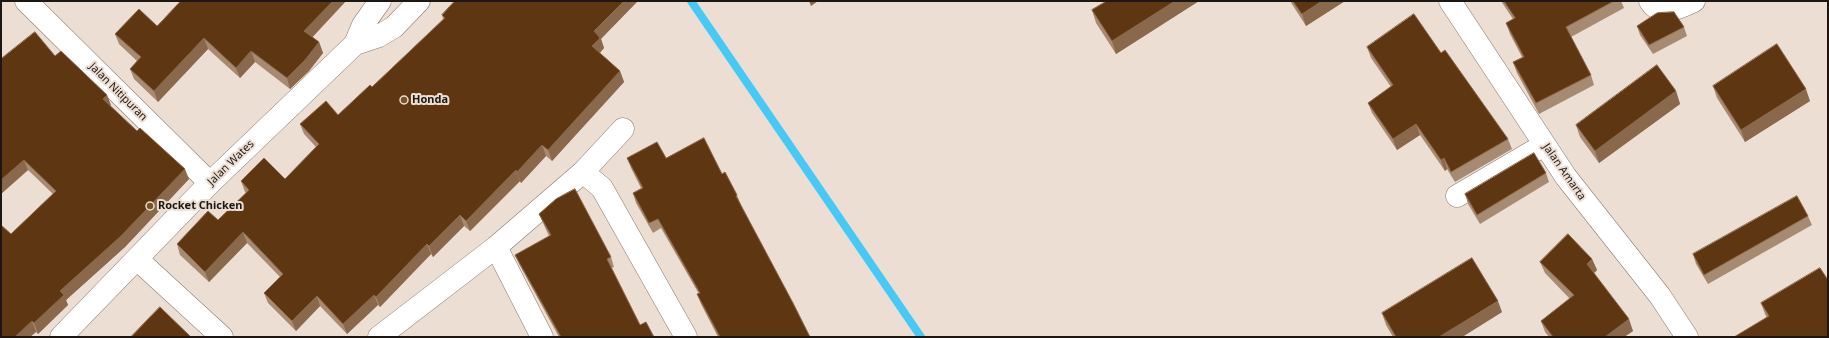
<!DOCTYPE html>
<html>
<head>
<meta charset="utf-8">
<style>
  body { margin:0 }
  #map { position:relative; width:1829px; height:338px; overflow:hidden; background:#edded3; font-family:"Noto Sans",sans-serif }
  canvas { display:block }
  .frame { position:absolute; inset:0; border:2px solid #1c1713; pointer-events:none }
</style>
</head>
<body>
<div id="map">
<canvas width="1829" height="338"></canvas>
<div class="frame"></div>
</div>
<script>
const ctx = document.querySelector('canvas').getContext('2d');
ctx.lineJoin = 'round';
function stroke(path, color, width, dash) {
  ctx.strokeStyle = color;
  ctx.lineWidth = width;
  ctx.lineCap = dash ? 'butt' : 'round';
  ctx.setLineDash(dash || []);
  ctx.stroke(path);
}
function fillPath(path, color) {
  ctx.fillStyle = color;
  ctx.fill(path, 'evenodd');
}
function write(font, color, halo, rows, align = 'center') {
  ctx.font = font + ' "Noto Sans",sans-serif';
  ctx.lineWidth = 4;
  ctx.setLineDash([]);
  ctx.textBaseline = 'middle';
  ctx.strokeStyle = halo;
  ctx.fillStyle = color;
  for (const [text, x, y, turn = 0] of rows) {
    ctx.save();
    ctx.translate(x, y);
    ctx.rotate((+turn || 0) * Math.PI / 180);
    ctx.textAlign = isNaN(turn) ? turn : align;
    if (halo) ctx.strokeText(text, 0, 0);
    ctx.fillText(text, 0, 0);
    ctx.restore();
  }
}
const stream = new Path2D(`
  M691,1L921,337`);
const minor = new Path2D(`
  M26,1L210,183
  M1450,1L1566,177L1660,296L1687,337
  M1650,1C1661,18 1679,8 1694,1
  M623,129L583,172L602,188L686,337
  M1457,196L1544,145
  M496,247L542,337
  M138,260L222,337
  M379,337L496,247L583,172`);
const major = new Path2D(`
  M355,44L379,36L394,27L419,1
  M61,337L210,183L355,44L363,25L380,1`);
const wall = new Path2D(`
  M181,1H346L312,37L319,42L323,53L309,71L290,89L255,62L240,78L208,49L158,102L134,79L130,69L137,61L119,44L115,34L157,26Z
  M1107,1H1199L1116,54L1096,23L1092,10Z
  M1290,1H1345L1306,26Z
  M1501,1H1621L1624,8L1571,37L1591,75L1594,85L1539,114L1517,73L1513,62L1522,57L1510,34L1506,23L1513,19Z
  M442,15L601,39L604,48L600,53L620,71L624,82L552,161L546,156L521,183L520,181L470,231L464,226L433,257L431,254L380,307L378,305L347,334L320,306L296,331L268,303L264,293L280,277L247,243L209,282L180,255L177,244L218,220L246,193L245,192L241,181L285,179L316,147L304,134L300,124L338,115L372,87L443,19Z
  M1637,26L1684,27L1687,36L1653,54L1640,35Z
  M1367,47L1441,53L1508,139L1512,149L1455,182L1447,169L1445,171L1420,135L1397,150L1372,113L1368,103L1391,87L1371,58Z
  M55,56L107,95L110,106L189,179L125,247L66,300L68,305L38,334L36,332L30,337H1L11,234L53,194L28,170L1,194V59Z
  M1713,86L1810,101L1745,142L1717,98Z
  M1676,91L1680,104L1599,163L1580,137L1576,125Z
  M627,158H666L722,174L737,195L741,205H740L810,337H718L701,304L697,294H699L661,228L653,233L636,203L633,193L641,188L631,168Z
  M1546,173L1549,182L1480,224L1468,204L1465,194Z
  M539,214L611,257L614,267L611,268L640,325L654,337H559L519,264L515,255L549,236L543,223Z
  M1808,216L1812,225L1708,284L1696,264L1693,254Z
  M1592,259L1597,270L1594,273L1633,331L1624,337H1549L1545,332L1541,321L1570,299L1545,273L1540,262Z
  M1828,281L1767,318L1765,314L1761,303Z
  M1502,312L1462,337H1393L1386,325L1382,313Z`);
const shadedWall = new Path2D(`
  M333,1H346L308,42L304,31Z
  M624,1H638L601,39L604,48L596,57L592,46L594,31Z
  M809,1H818L811,6Z
  M1175,1H1199L1116,54L1112,41Z
  M1322,1H1345L1306,26L1302,14Z
  M204,38L208,49L158,102L154,91Z
  M319,42L323,53L309,71L290,89L287,78Z
  M251,51L255,62L240,78L236,68Z
  M620,71L624,82L552,161L548,150Z
  M1806,89L1810,101L1745,142L1741,130Z
  M1676,91L1680,104L1599,163L1595,151Z
  M107,95L111,105L107,109L103,99Z
  M1416,124L1420,135L1397,150L1393,139Z
  M542,145L546,156L521,183L517,172Z
  M1444,158L1447,169L1445,171L1441,160Z
  M24,160L28,170L1,194V180Z
  M185,169L189,179L125,247L66,300L68,305L38,334L34,323L60,291Z
  M516,170L520,181L470,231L466,221Z
  M460,215L464,226L433,257L429,246Z
  M243,232L247,243L209,282L205,272Z
  M427,244L431,254L380,307L376,297Z
  M1592,259L1597,270L1591,276L1587,264Z
  M374,295L378,305L347,334L343,324Z
  M317,296L320,306L296,331L292,321Z
  M1498,301L1502,312L1462,337H1439Z
  M1629,319L1633,331L1624,337H1605Z
  M32,321L36,332L30,337H15Z`);
const building = new Path2D(`
  M181,1H333L304,31L319,42L305,60L287,78L251,51L236,68L204,38L154,91L130,69L141,57L115,34L139,9L157,26Z
  M455,1H624L594,31L600,38L592,46L620,71L548,150L542,145L517,172L516,170L466,221L460,215L429,246L427,244L376,297L374,295L343,324L317,296L292,321L264,293L283,274L243,232L205,272L177,244L208,211L218,220L249,190L241,181L264,158L285,179L319,144L300,124L326,101L338,115L370,85L372,87L445,18L442,15Z
  M1107,1H1175L1112,41L1092,10Z
  M1293,1H1322L1302,14Z
  M1504,1H1614L1566,27L1591,75L1536,103L1513,62L1524,57L1506,23L1515,18Z
  M1674,12L1684,27L1649,45L1637,26L1657,13Z
  M1414,14L1441,53L1445,50L1508,139L1451,172L1444,158L1441,160L1416,124L1393,139L1368,103L1393,85L1367,47Z
  M35,32L55,56L61,51L107,95L103,99L137,131L140,128L185,169L121,236L60,291L64,295L34,323L32,321L15,337H1V225L11,234L56,191L24,160L1,180V59Z
  M1777,44L1806,89L1741,130L1713,86Z
  M1657,65L1676,91L1595,151L1576,125Z
  M704,138L722,174L725,172L737,195L736,196L793,303L810,337H720L697,294L700,293L658,219L649,223L633,193L643,188L627,158L657,142L666,158Z
  M1534,153L1546,173L1477,215L1465,194Z
  M575,189L611,257L607,259L640,325L646,322L654,337H561L515,255L551,235L539,214L556,199Z
  M1797,196L1808,216L1704,275L1693,254Z
  M1568,234L1592,259L1587,264L1629,319L1605,337H1553L1541,321L1574,295L1540,262Z
  M1472,258L1498,301L1439,337H1396L1382,313Z
  M1820,268L1828,280V337H1734L1769,316L1761,303Z
  M160,307L191,337H131Z`);
const markers = [
  [404,100,4,"#74542a"],
  [150,206,4,"#74542a"]
];
const streetNames = [
  ["Jalan Nitipuran",118,92,45],
  ["Jalan Wates",231,163,-44],
  ["Jalan Amarta",1564,172,55]
];
const poiNames = [
  ["Honda",412,100],
  ["Rocket Chicken",158,206]
];
stroke(stream, '#47c9f6', 8);
stroke(minor, '#877970', 23);
stroke(major, '#877970', 23);
stroke(minor, '#fff', 22);
stroke(major, '#fff', 22);
fillPath(wall, '#a68a72');
fillPath(shadedWall, '#8a684c');
fillPath(building, '#5f3612');
stroke(building, '#8a684c', 1);
for (const [x, y, r, color] of markers) {
  const dot = new Path2D();
  dot.arc(x, y, r, 0, 2 * Math.PI);
  ctx.fillStyle = color;
  ctx.fill(dot);
  stroke(dot, '#edded3', 1.5);
}
write('11px', '#1c1713', '#edded3', streetNames);
write('bold 11px', '#1c1713', '#edded3', poiNames, 'left');
</script>
</body>
</html>
